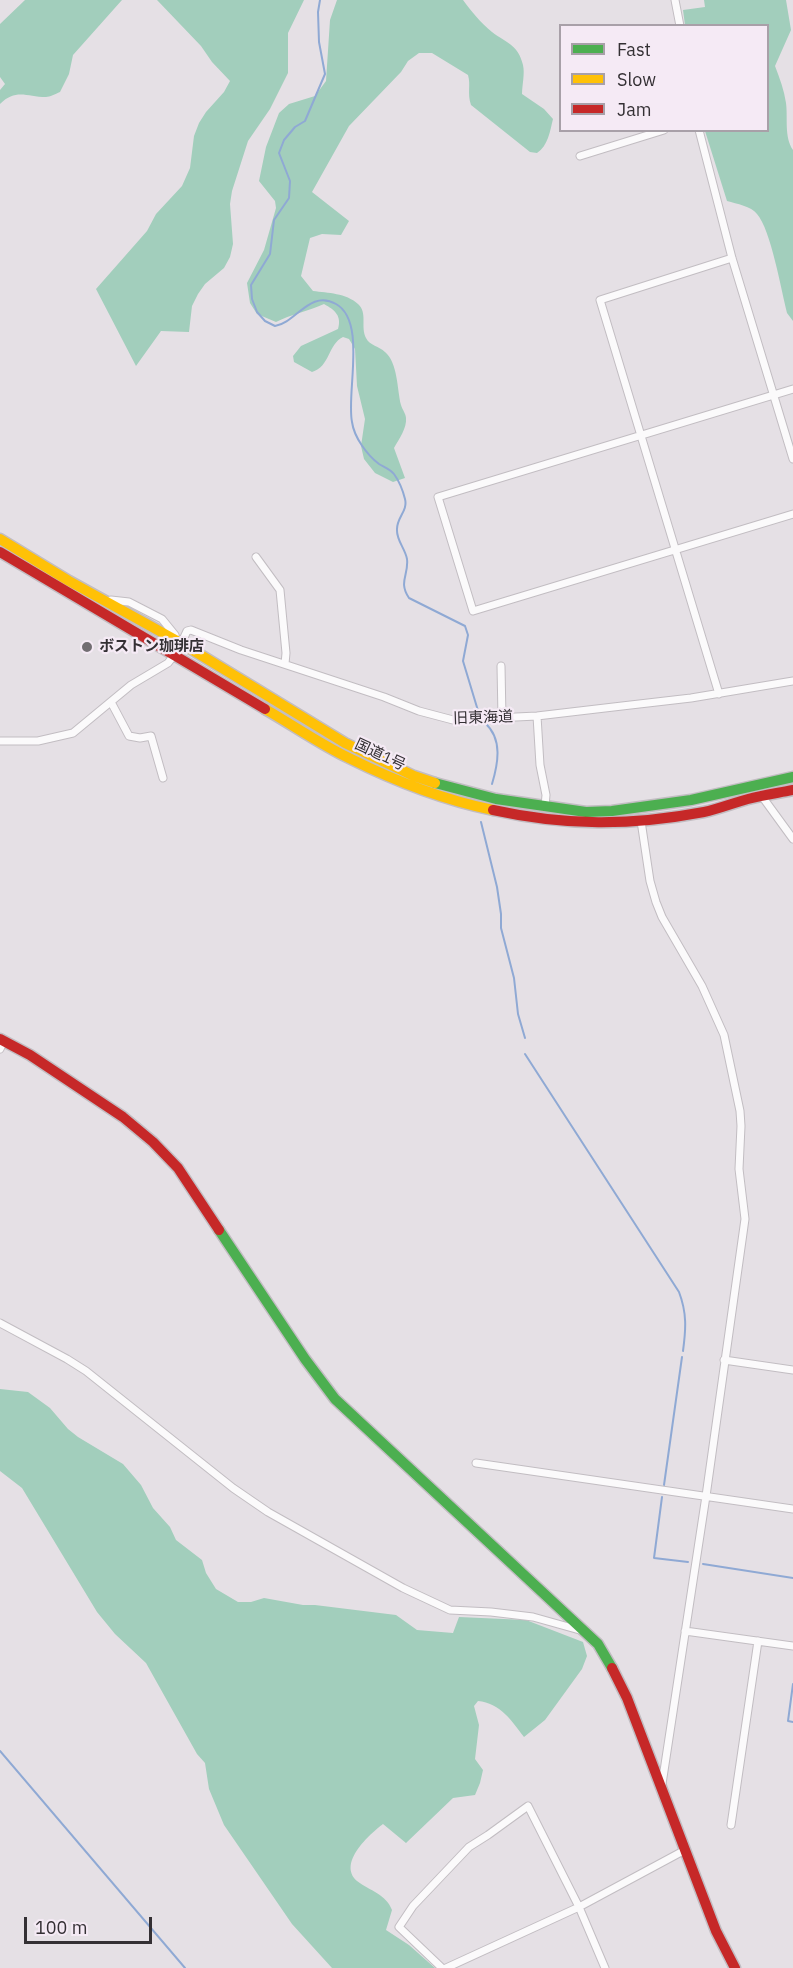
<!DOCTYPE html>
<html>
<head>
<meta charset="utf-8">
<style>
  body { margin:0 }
  #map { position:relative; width:793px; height:1968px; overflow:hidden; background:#e5e0e5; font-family:"IBM Plex Sans",sans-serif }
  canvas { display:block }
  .legend { position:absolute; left:559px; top:24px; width:210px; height:108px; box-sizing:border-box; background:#f5eaf5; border:2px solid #a8a0a8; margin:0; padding:8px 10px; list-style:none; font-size:18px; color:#343034 }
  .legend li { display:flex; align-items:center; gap:12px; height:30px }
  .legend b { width:30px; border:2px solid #a8a0a8 }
  .scale { position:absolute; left:24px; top:1917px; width:128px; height:27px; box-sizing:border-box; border:3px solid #343034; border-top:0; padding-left:8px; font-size:18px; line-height:21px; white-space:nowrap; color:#343034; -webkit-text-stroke:4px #f5eaf5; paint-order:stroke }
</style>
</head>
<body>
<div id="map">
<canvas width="793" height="1968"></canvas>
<ul class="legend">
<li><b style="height:8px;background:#4caf50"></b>Fast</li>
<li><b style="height:8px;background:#ffc107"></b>Slow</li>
<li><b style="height:8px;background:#c62828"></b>Jam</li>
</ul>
<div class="scale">100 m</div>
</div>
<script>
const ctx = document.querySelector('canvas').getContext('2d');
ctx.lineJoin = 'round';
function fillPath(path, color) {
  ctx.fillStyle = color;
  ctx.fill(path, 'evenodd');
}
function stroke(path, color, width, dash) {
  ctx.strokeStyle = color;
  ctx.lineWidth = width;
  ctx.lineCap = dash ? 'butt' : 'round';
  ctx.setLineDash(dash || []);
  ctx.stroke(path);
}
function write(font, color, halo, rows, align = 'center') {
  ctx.font = font + ' "IBM Plex Sans","Noto Sans JP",sans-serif';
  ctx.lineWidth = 4.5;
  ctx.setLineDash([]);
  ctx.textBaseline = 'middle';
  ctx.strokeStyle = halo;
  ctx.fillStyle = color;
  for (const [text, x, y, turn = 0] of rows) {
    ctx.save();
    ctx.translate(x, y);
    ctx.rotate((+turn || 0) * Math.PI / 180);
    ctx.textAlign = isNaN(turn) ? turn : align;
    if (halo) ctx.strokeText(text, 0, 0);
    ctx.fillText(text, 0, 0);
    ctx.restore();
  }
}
const forest = new Path2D(`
  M25,0H122L73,55L69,74L60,92C55,94 50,97 46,97C27,97 16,88 0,104V90L5,84L0,77V24Z
  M157,0H304L288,33V73L270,109L248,141L232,191L230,204L233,244L230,257L224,268L205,284L198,294L192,306L189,332L161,331L136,366L96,289L147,231L156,214L182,186L190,168L194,136L199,123L206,112L224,92L230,81L212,62L201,46Z
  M337,0H463C472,12 480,22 492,32C506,43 518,44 523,65C525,74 522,85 522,94L544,109L553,119C550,131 548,146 537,153L530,152L471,105C467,93 471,85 468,75L432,53H419L408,61L401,72L349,126L312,192L349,221L341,235L322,234L310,238L301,276L313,291C328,293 346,293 358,304C368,313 360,327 366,338C370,346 379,346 385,352C398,363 397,389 401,405C402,409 406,414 406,418C407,428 399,439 394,448L405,478L393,482L375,473L364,459L361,446L365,419L357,386L355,349L349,339L343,337C328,344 330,367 312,372L294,362L293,356L301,346L338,329C342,316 335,310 324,304C308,311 292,314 276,322L257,314L250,303L247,283L264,250L276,208L275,201L259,181L266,147L279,113L289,104L315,96L326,81L330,20Z
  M704,0H786L791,30L775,66C780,79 784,90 786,103C788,118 784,137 793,150V321L787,313C781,290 771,230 757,214C751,206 737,204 727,201L705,131L768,130V26L685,25L683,10L705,7Z
  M0,1389L28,1392L50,1408L68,1429L78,1437L123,1464L141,1485L153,1508L170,1527L176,1540L202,1560L206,1573L216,1589L238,1602H251L264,1598L303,1605H315L396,1615L417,1630L453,1633L459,1617L526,1620L583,1642L587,1656L582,1669L545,1720L524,1737C512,1721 500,1703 478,1701L474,1706L479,1725L475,1759L483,1770L480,1783L475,1795L453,1798L406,1843L383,1824C370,1834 337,1863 357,1881C370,1891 386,1894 392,1910L386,1930L409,1945L435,1968H332L292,1924L224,1825L209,1789L205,1763L197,1754L146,1663L115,1634L97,1612L22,1488L0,1471Z`);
const stream = new Path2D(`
  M320,0L318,12L319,42L325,74L305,121L295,127L284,140L279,153L290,181L289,198L274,220L270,254L251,285L252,299L257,312L265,321L275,326C296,323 310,289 336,304C367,321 346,394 352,422C354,437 367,455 379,464C384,467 390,469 394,474C399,481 403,491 405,499C408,511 397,517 397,529C396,540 405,548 407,559C409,575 398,582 409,598L465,626L468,635L463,661L479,714
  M485,723C503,739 498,764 492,784
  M481,822L497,887L501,914V928L514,978L518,1014L525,1038
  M525,1054L679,1292C687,1313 686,1329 683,1351
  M664,1485L682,1357
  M662,1497L654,1558L688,1562
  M703,1564L793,1578
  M793,1684L788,1721L793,1722
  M0,1751L185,1968`);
const street = new Path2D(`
  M675,0L680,26
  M699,130L732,258L793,459
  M580,156L664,130
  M793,389L438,497L473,611L793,514
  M256,557L280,590L286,653L285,664
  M111,600L129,602L162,619L175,635
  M181,644L187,631L191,630L241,650L384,697L419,711L453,720L537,716L622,706L691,698L793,681
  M501,666L502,718
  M719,694L600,300L732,258
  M111,702L129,736L140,738L151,736L163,778
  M537,716L540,765L546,795L545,806
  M0,741H38L73,733L131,685L168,663L175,654
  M761,795L793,839
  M641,821L650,881L656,902L662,917L702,986L724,1035L740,1111L741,1126L739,1169L745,1219L706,1496L662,1784
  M0,1049L4,1040
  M0,1323L67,1359L86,1371L233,1488L268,1512L403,1588L450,1610L491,1612L533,1617L583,1631
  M724,1360L793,1370
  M476,1463L793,1509
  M685,1631L793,1646
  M731,1825L758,1641
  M442,1968L399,1927L413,1906L469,1847L488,1835L528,1806L579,1907L605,1968
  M446,1968L579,1907L685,1850`);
const fast = new Path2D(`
  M435,783L496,799L586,812L612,811L691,800L793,777
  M219,1230L305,1359L335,1399L598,1644L612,1668`);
const slow = new Path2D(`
  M0,539L69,581L181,643L345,743L414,776L435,783
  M265,709C293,725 320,744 349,758C395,781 444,800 493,810`);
const jam = new Path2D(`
  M0,552L265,709
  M493,810C566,826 630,826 704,812C719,809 733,803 748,799C763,795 778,793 793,790
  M0,1039L30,1055L123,1117L153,1142L178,1168L219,1230
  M612,1668L627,1698L716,1931L735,1968`);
const markers = [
  [87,647,6,"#726e72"]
];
const poiNames = [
  ["ボストン珈琲店",99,647]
];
const streetNames = [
  ["旧東海道",483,718,-2],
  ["国道1号",380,755,25]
];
fillPath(forest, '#a2cebc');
stroke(stream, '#8fa9d4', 2);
stroke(street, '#c2bdc2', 9);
stroke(fast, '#c2bdc2', 13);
stroke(slow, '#c2bdc2', 13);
stroke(jam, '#c2bdc2', 13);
stroke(street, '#fbfafb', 7);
stroke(fast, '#4caf50', 10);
stroke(slow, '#ffc107', 10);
stroke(jam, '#c62828', 10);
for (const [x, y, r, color] of markers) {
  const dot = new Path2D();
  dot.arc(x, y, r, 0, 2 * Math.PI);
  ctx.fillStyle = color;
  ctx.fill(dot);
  stroke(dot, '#f5eaf5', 2);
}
write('bold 15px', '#343034', '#f5eaf5', poiNames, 'left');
write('15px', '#343034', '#f5eaf5', streetNames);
</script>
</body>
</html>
